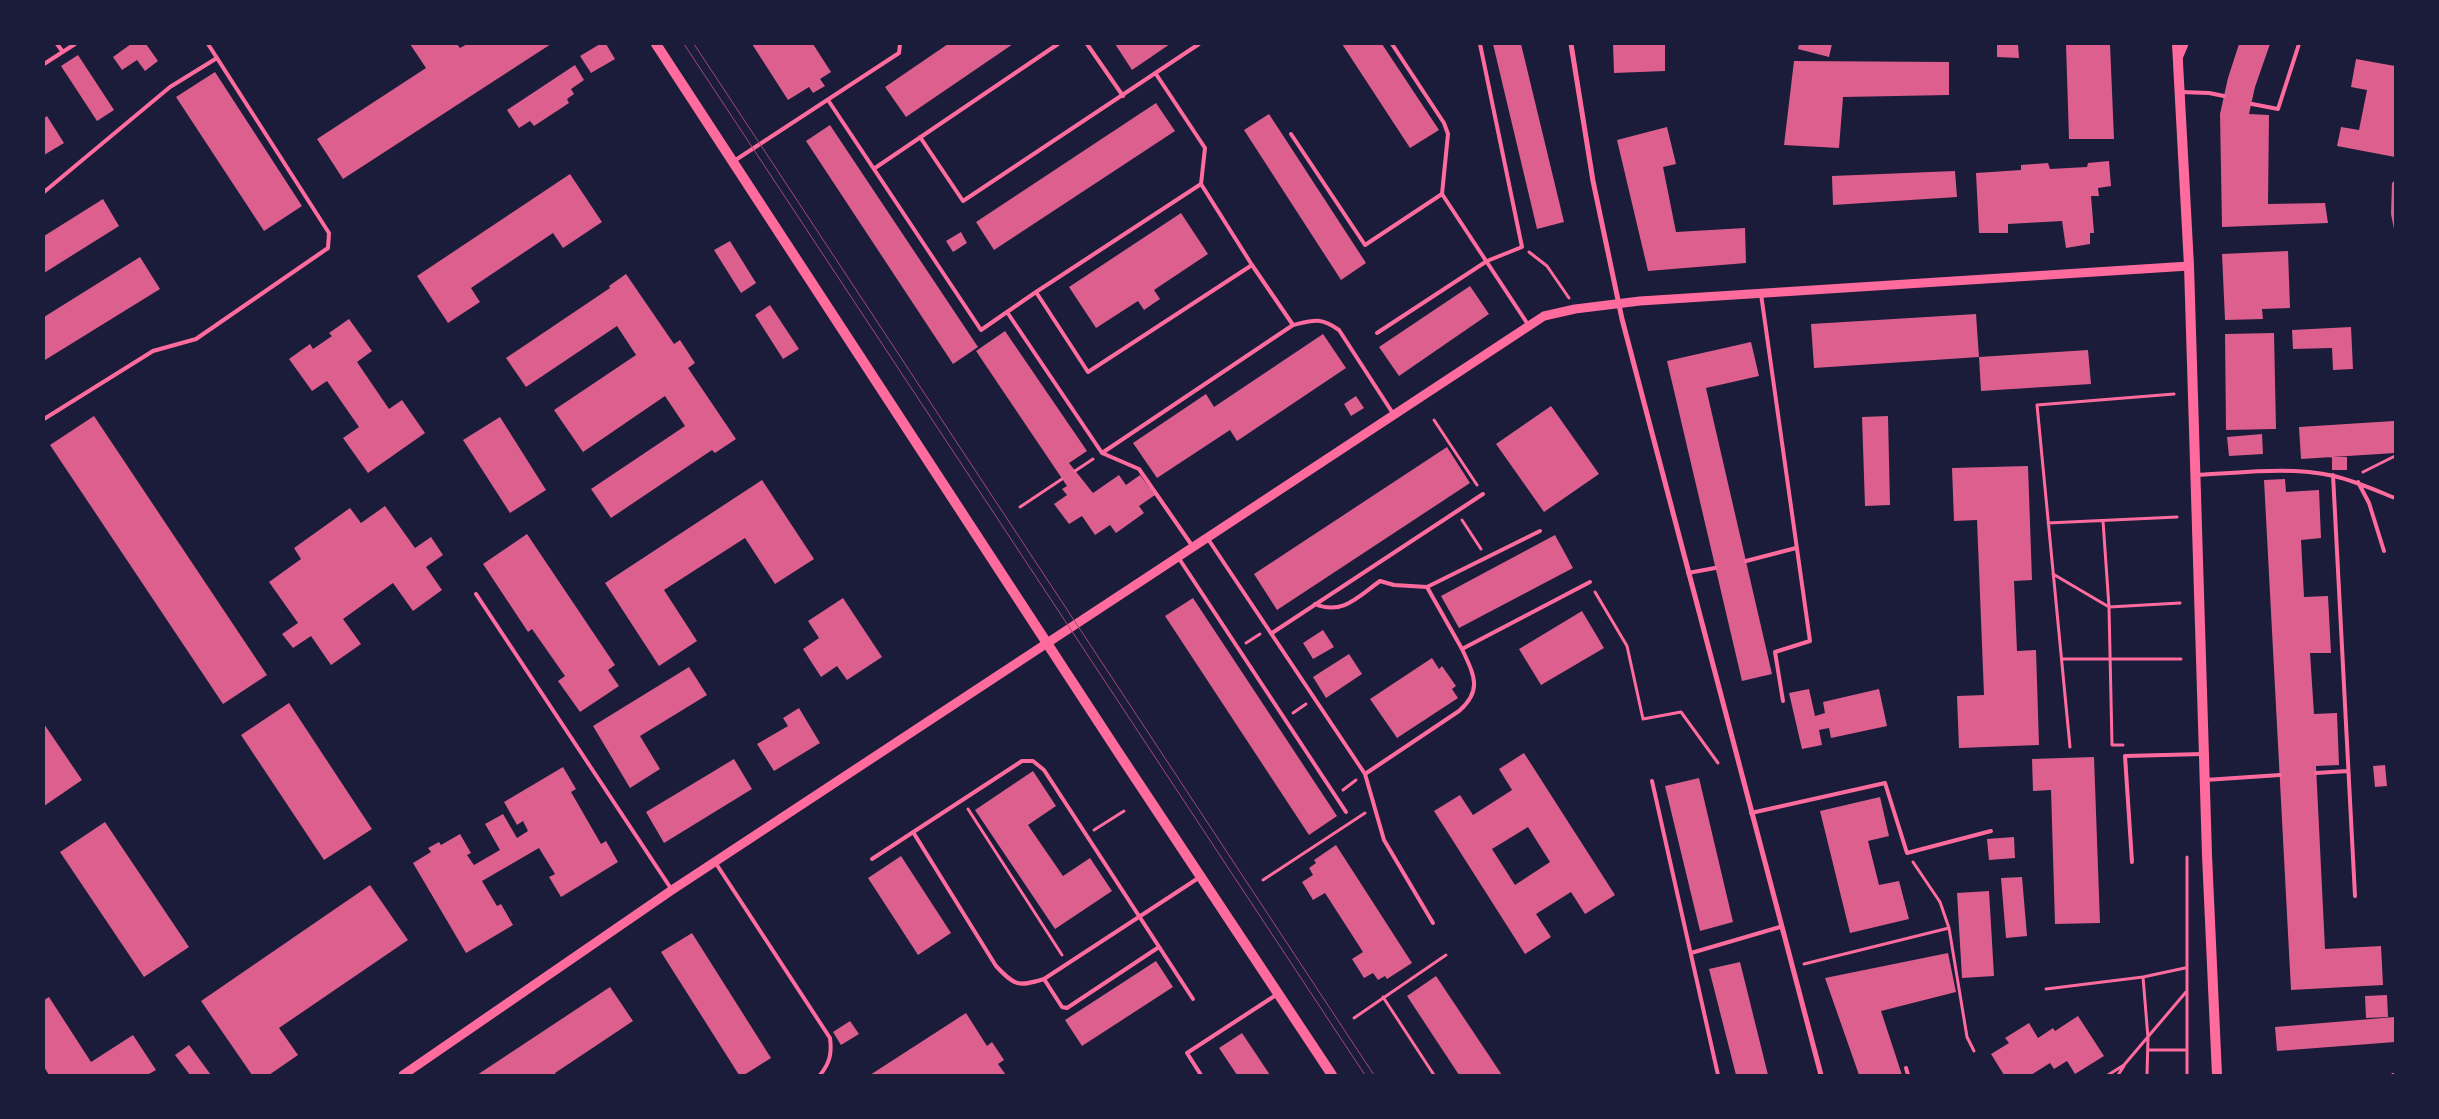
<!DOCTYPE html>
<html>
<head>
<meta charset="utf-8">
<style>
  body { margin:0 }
  #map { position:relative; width:2439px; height:1119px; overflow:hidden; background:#1b1b3a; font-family:Georgia,serif }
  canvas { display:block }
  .frame { position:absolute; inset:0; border:45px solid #1b1b3a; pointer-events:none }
</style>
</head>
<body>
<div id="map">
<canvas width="2439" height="1119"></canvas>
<div class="frame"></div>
</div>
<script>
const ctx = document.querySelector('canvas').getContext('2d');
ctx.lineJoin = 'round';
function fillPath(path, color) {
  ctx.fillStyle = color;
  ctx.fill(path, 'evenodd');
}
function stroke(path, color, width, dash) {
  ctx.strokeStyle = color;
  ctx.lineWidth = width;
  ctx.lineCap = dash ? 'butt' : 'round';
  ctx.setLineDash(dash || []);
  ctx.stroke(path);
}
const building = new Path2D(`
  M131,44H146L158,61L145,71L137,60L122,70L113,57Z
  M410,44H457L460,48L467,44H551L343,179L317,139L426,68Z
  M600,44H606L615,59L591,73L580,56Z
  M752,44H813L831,72L820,79L825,86L813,93L809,87L788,100Z
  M948,44H1013L906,117L885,87Z
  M1115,44H1170L1132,70Z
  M1342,44H1382L1439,130L1410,148Z
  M1493,44H1521L1564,222L1537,229Z
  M1613,44H1665V71L1614,73Z
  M1799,44H1832L1829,57L1798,49Z
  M1997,44H2018L2019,58L1997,57Z
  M2066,44H2110L2114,139H2069Z
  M2239,44H2270L2255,87L2249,114L2269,115L2268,204L2325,203L2328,223L2222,227L2220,114L2228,78Z
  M78,55L114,110L97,121L61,66Z
  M2356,59L2395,66V157L2337,146L2341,127L2359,130L2367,90L2351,87Z
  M1794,61L1949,62V95L1843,97L1839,148L1784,145Z
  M575,65L584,80L571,89L574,94L567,99L569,103L534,126L530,121L519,128L507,110Z
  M215,72L302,206L264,231L176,97Z
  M1156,103L1175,131L994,250L976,222Z
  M1269,114L1366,263L1341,280L1244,130Z
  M47,116L64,143L44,155V118Z
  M830,125L978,347L953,364L806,141Z
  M1667,127L1676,164L1663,167L1676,232L1745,228L1746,263L1648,271L1617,140Z
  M2109,161L2111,186L2098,188L2099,196H2091L2094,233H2090V244L2066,248L2062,221L2008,224V233H1979L1976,173L2021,170V165L2048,163L2050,169L2087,167L2088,163Z
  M1955,171L1957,197L1833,205L1832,176Z
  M570,174L602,222L563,248L553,233L471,288L480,302L448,323L417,276Z
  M2395,180V229H2394L2391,214L2392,183Z
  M103,199L119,226L44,273V236Z
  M1181,213L1208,254L1154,290L1160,299L1144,310L1138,301L1096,328L1069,287Z
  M961,232L967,243L953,252L946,241Z
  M730,241L756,283L741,293L714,250Z
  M2288,251L2290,308L2262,309L2263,319L2225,320L2222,254Z
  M140,257L160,289L45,360L44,317Z
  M626,274L674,344L680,340L695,363L688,368L736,439L715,453L712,450L611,518L591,489L685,426L665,396L583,452L554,410L636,355L617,326L526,387L506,358L610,288L609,286Z
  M1470,286L1489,314L1399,376L1379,347Z
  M770,305L799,349L783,359L755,315Z
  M1976,314L1979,357L2088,350L2091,384L1981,391L1979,357L1814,368L1811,324Z
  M349,319L372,351L357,362L389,409L402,400L425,433L368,473L343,438L359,427L327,381L312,391L289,359L310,344L313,349L332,336L329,333Z
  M2351,327L2353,369L2333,370L2332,348L2293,349L2292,330Z
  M1005,331L1087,451L1069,463L1093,493L1119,475L1126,485L1140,475L1155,495L1139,506L1144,513L1116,533L1110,525L1095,535L1082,516L1069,524L1054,504L1067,495L1062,489L1067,486L976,351Z
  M2274,333L2276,429L2226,430L2225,334Z
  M1323,334L1346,368L1237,441L1230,430L1157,478L1133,443L1206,394L1214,407Z
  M1751,342L1759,376L1706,388L1772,674L1742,681L1667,361Z
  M1356,396L1364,408L1351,416L1344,404Z
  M1551,406L1599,474L1544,512L1496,444Z
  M94,416L267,675L223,704L50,445Z
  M1888,416L1890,505L1865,506L1862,417Z
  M500,417L546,490L510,513L463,440Z
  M2394,421L2395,453L2301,459L2299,427Z
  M2262,434L2263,454L2229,456L2227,437Z
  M1447,447L1470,483L1277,610L1254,574Z
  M2332,457H2347V470H2332Z
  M2028,466L2032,580L2014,581L2017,651L2036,650L2039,745L1959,748L1957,696L1984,695L1977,520L1954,521L1952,468Z
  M2285,479L2286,492L2319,490L2321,538L2301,540L2304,597L2328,596L2331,653H2310L2314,714L2337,713L2339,765L2316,766L2325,949L2381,946L2383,985L2291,990L2264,480Z
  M762,480L814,559L775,584L745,538L664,590L697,641L659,666L605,583Z
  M385,506L415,548L431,537L443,555L426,567L442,590L413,611L393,583L343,619L361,644L331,665L311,636L293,648L282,634L298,623L269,582L301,559L294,548L350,508L361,523Z
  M527,534L615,665L608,670L619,686L580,712L558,681L565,676L532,629L528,632L483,564Z
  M1555,535L1573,568L1459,628L1441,596Z
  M843,598L882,657L847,680L837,666L821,677L803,649L819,638L808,621Z
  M1193,598L1337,816L1309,835L1165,616Z
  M1582,611L1604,648L1541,685L1519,649Z
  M1323,630L1334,647L1313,659L1303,643Z
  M1349,654L1362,674L1326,698L1313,677Z
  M1432,658L1439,669L1442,666L1456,686L1452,689L1458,698L1397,738L1370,699Z
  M689,667L707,695L640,736L660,769L630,788L593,726Z
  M1809,689L1815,716L1825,713L1823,702L1879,689L1887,726L1831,738L1829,728L1819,730L1822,745L1802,749L1789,693Z
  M289,703L372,829L324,860L241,735Z
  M799,708L820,743L774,771L757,744L788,726L783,718Z
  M44,724L82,780L44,806Z
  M1524,753L1615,895L1585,914L1571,892L1536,914L1551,937L1525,954L1434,811L1460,795L1473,815L1512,790L1499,769ZM1528,827L1550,862L1515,885L1492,849Z
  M2094,757L2100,923L2055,924L2051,790L2033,791L2032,759Z
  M734,759L752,789L664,843L646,812Z
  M2385,765L2387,786L2375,787L2373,766Z
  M563,767L576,789L571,792L601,844L606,841L618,862L561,897L549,877L555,874L539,848L482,881L497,906L501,904L513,925L466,953L413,863L431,852L428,848L439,842L441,845L460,834L471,853L467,855L474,865L500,850L485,824L503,814L517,838L528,831L523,821L517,825L504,802Z
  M1033,771L1056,806L1028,825L1032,831L1063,876L1090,858L1112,891L1055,929L975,810Z
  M1699,778L1733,922L1700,931L1665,786Z
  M1880,797L1889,836L1868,841L1879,885L1899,881L1909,919L1850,933L1820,811Z
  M105,822L189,947L144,977L60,852Z
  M2014,837L2015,858L1989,860L1987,839Z
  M1336,845L1412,963L1387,979L1385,976L1378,980L1373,973L1364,978L1352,959L1363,952L1325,893L1313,900L1302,882L1313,875L1309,868L1316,863L1314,860Z
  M901,856L951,933L918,955L868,878Z
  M2022,877L2027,936L2006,938L2001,878Z
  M370,885L408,940L279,1028L298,1055L269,1075H252L201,1001Z
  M1989,891L1994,976L1962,978L1957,893Z
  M692,933L771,1058L744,1075H739L661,952Z
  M1948,953L1956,992L1881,1011L1902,1075H1859L1825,978Z
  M1156,961L1173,987L1082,1046L1065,1020Z
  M1740,962L1768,1075H1736L1709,969Z
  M1436,976L1502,1075H1459L1407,996Z
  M610,987L633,1021L555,1073L557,1075H477Z
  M2387,995L2388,1017L2366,1018L2365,996Z
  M49,997L91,1062L133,1035L156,1070L147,1075H49L44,1067V1000Z
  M966,1013L987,1046L992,1042L1004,1060L998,1064L1006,1075H870Z
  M2078,1016L2104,1056L2075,1074L2067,1061L2054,1069L2050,1063L2031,1075H2004L1991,1054L2009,1043L2005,1038L2029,1023L2038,1038L2053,1028L2055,1031Z
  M2395,1017V1042L2277,1051L2275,1027Z
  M850,1021L859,1034L841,1045L833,1032Z
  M1242,1033L1270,1075H1237L1219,1048Z
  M189,1045L211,1075H190L175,1055Z`);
const path = new Path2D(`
  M1529,252L1547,266L1569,298
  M1434,420L1477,485
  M1075,471L1093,459
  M2363,472L2395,456
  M1020,507L1062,479
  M1462,520L1481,549
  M2103,521L2109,607L2112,745H2123
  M2048,523L2177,517
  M2053,574L2109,607L2180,603
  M1595,592L1627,646L1643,719L1681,712L1718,763
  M1246,643L1260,634
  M2062,659H2181
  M1293,713L1306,704
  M2070,747L2037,405L2174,394
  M1343,790L1356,780
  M968,809L1062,955
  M1094,830L1124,811
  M2187,857V1075
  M1913,862L1940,902L1949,928L1967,1037L1974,1051
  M1263,880L1365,813
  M1804,964L1949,928
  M2143,977L2148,1038L2147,1075
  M2046,989L2143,977L2185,968
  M1383,997L1434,1075
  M1354,1018L1446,955
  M2148,1050H2186
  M2108,1075L2124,1065L2186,992
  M2118,1075L2124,1066`);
const service = new Path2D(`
  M57,44L63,52
  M1087,44L1123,96
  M1392,44L1444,123L1448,134L1442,194L1529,326
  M44,64L75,44
  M1156,74L1205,148L1201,184L1252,265L1293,325
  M2181,92L2209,93L2224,96
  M828,100L981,330L1007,312L1102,453L1139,469L1193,547
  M2252,104L2278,109L2299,44
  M1291,134L1365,245L1442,194
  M920,137L963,201L1199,44
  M734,161L899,53L900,44
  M875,168L1058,44
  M1201,184L1036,292L1088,372L1252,265
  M44,192L170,87L217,58
  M1761,294L1810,641L1775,652L1783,701
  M1007,312L1036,292
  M1377,333L1487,261L1522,247L1480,44
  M44,419L153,351L196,339L328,248L329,233L208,44
  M1102,453L1293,325C1314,320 1320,317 1339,330L1394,415
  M2196,475C2240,473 2290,466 2334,476C2355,481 2375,490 2395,498
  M2333,475L2355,896
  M2358,482L2369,503L2384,551
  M1208,539L1365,774L1384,840L1433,923
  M1178,557L1346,812
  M1746,561L1796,548
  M1688,573L1715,568
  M1427,587L1462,649L1590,582
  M476,594L672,890
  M1315,604C1342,616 1359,596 1380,581L1394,585L1427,587L1540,531
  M1272,633L1483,494
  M2316,773L2348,771
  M1365,774L1459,711C1483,690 1474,675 1462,649
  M2205,780L2280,775
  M1652,781L1718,1075
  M1751,813L1885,783L1907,853L1991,831
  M913,832L996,966C1015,986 1018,987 1044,979L1200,877
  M872,859L1022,761H1033L1044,770L1193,999
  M715,862L830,1038C832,1053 830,1063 820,1075
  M2132,862L2125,756L2203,754
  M1691,953L1780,927
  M1044,979L1062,1007L1067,1008L1159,947
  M1906,1068L1908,1075
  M1201,1075L1187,1053L1276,995
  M2393,1075H2395`);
const minor = new Path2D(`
  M1571,44L1593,181L1622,319L1821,1075`);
const tertiary = new Path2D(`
  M2178,58L2184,44
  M403,1075L672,890L1544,316L1575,309L1640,301L2189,266`);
const secondary = new Path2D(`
  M656,44L1118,752L1332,1075
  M2177,44L2189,266L2207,855L2217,1075`);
const tram = new Path2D(`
  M684,44L1365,1075
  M694,44L1374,1075`);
fillPath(building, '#dd5f8e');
stroke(path, '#ff6b9d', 3);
stroke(service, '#ff6b9d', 4);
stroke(minor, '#ff6b9d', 5);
stroke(tertiary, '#ff6b9d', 9);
stroke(secondary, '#ff6b9d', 10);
stroke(tram, '#a44b75', 1);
</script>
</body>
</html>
